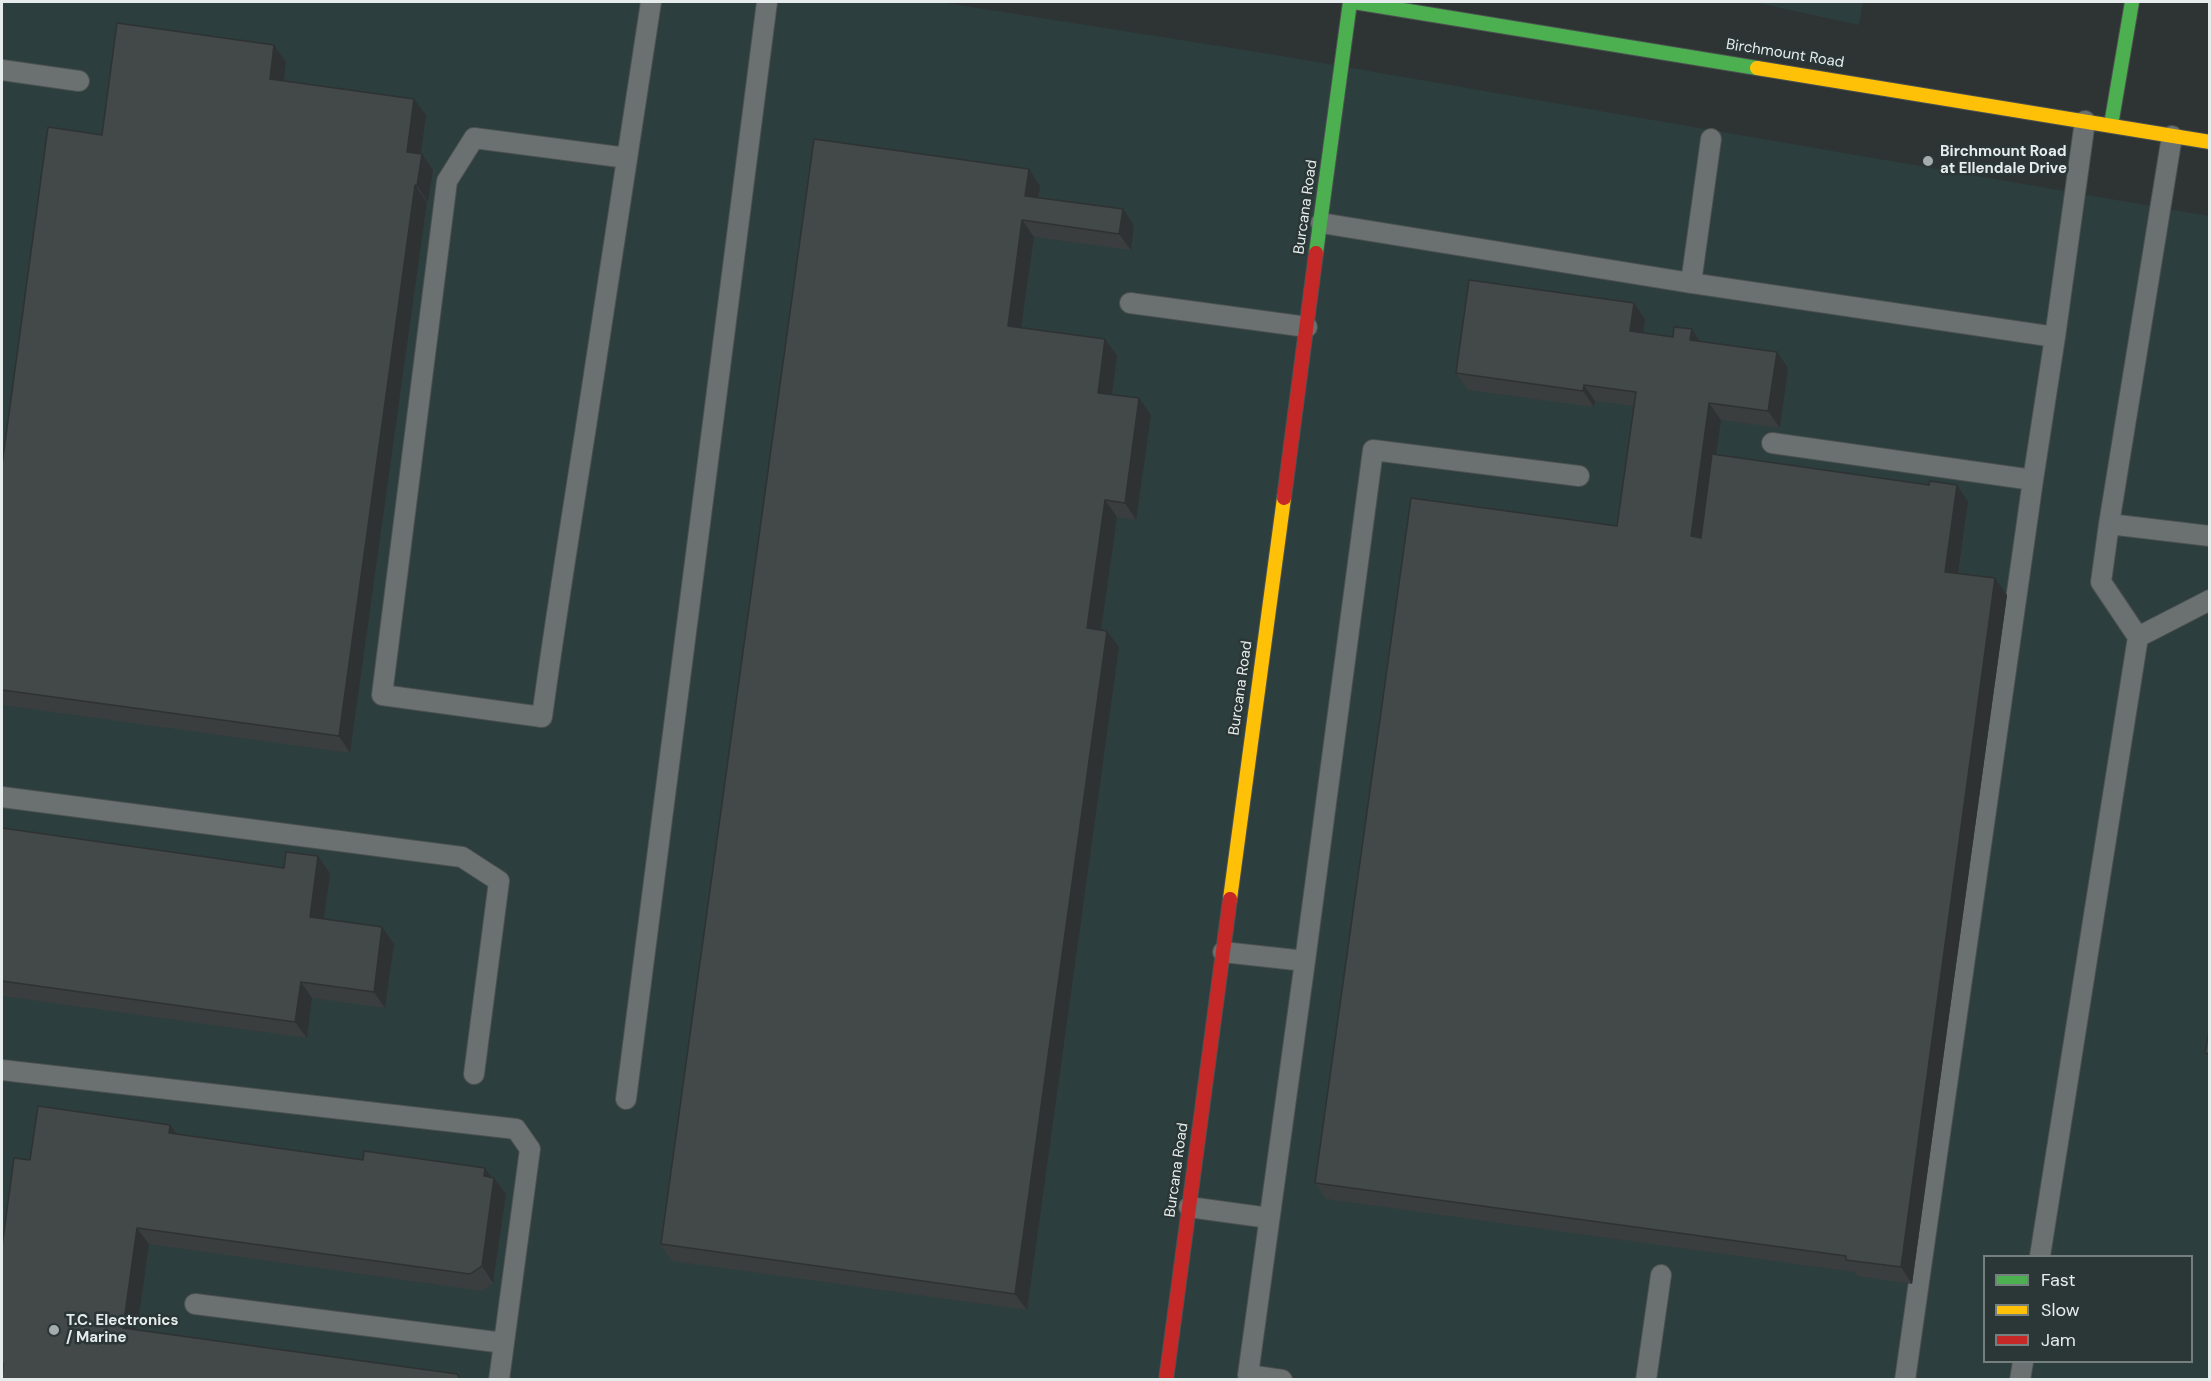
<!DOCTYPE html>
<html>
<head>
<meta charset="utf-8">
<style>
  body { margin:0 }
  #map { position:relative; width:2211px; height:1381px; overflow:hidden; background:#2e3434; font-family:"DM Sans",sans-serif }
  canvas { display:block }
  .frame { position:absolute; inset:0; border:3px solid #e5eceb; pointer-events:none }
  .legend { position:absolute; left:1983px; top:1255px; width:210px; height:108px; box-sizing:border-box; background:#2b3736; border:2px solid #757f7e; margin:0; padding:8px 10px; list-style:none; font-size:18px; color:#e5eceb }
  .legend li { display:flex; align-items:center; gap:12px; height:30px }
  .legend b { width:30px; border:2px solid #757f7e }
</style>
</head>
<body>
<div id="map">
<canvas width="2211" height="1381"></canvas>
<div class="frame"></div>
<ul class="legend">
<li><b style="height:8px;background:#4caf50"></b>Fast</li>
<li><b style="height:8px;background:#ffc107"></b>Slow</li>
<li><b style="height:8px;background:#c62828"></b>Jam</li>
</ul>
</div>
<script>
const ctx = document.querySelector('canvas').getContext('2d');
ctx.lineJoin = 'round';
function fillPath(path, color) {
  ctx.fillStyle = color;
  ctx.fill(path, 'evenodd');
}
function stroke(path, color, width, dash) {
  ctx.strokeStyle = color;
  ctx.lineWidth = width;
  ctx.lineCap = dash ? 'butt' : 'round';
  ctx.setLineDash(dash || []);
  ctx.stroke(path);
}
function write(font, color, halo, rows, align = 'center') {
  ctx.font = font + ' "DM Sans",sans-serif';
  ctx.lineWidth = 5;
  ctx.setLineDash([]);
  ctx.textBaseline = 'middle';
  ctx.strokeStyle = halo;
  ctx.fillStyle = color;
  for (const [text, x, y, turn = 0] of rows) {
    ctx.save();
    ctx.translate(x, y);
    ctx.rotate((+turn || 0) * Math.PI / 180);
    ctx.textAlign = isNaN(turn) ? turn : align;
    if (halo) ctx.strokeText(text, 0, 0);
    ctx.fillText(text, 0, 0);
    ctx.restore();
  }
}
const built = new Path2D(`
  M2,2H940L1276,55L2209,216V1379L2,1380ZM1984,1256H2192V1362H1984Z
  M1753,2H1863L1859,25Z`);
const lane = new Path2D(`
  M2,70L79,81
  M627,158L474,138L447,181L382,695L542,717C555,622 570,528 585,433C607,289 629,145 651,2
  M1321,223L1691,283L2055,337L2085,121
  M1691,283L1711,139
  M1130,303L1307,327
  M1772,443L2033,480L2055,337
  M2109,524L2210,536
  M2138,637L2210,600
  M2,797L462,857L499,881L474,1074
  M1223,952L1305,961L1248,1375L1282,1380
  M1305,961L1373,450L1579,476
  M2,1070L516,1129L530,1149L499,1380
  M626,1099L767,2
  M1189,1207L1269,1218
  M2040,1256L2138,637L2101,582L2109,524L2172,136
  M195,1304L504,1343
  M1646,1380L1661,1275
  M1905,1380L2033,480
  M2020,1380L2023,1362`);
const fast = new Path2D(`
  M1354,2L1757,68
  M2111,125L2132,2
  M1316,253L1350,2`);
const slow = new Path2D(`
  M1757,68L2210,142
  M1230,899L1284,498`);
const jam = new Path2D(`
  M1284,498L1316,253
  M1166,1380L1230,899`);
const wall = new Path2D(`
  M274,45L286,62L284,81L426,115L421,153L433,170L428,202H427L350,753L2,705V465L102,135Z
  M814,139L1040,186L1039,197L1134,225L1131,250L1034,237L1021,328L1117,356L1112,395L1151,415L1136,520L1117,517L1101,630L1107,631L1119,647L1027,1310L672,1261L661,1244Z
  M1634,303L1645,319L1643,333L1673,337L1692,329L1700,341L1788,368L1780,428L1721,420L1716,455L1968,502L1959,573L2007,595L1912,1284L1857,1276L1854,1272L1326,1199L1315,1183L1617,526L1634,406L1595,401L1594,407L1468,390L1456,373Z
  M2,828L284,868L318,856L330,873L324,919L382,927L394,944L385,1008L312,998L307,1038L2,996Z
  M177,1134L363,1160L485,1168L492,1178H494L506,1194L493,1283L482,1291L149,1244L137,1330L2,1380V1247L30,1160Z`);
const shadedWall = new Path2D(`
  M274,45L286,62L282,95L270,79Z
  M414,99L426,115L419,168L407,152Z
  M422,154L433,170L428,202L417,186Z
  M1029,169L1040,186L1036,212L1025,196Z
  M415,185L427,202L350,753L339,736Z
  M1123,209L1134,225L1131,250L1119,234Z
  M1022,220L1034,237L1019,342L1008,326Z
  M1634,303L1645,319L1641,348L1630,331Z
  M1692,329L1703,346L1690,340Z
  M1105,339L1117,356L1110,409L1098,393Z
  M1777,352L1788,368L1780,428L1768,411Z
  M1584,385L1595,401L1594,407L1583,391Z
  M1139,398L1151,415L1136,520L1125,503Z
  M1709,403L1721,420L1702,553L1691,536Z
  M1957,485L1968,502L1956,588L1945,572Z
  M1105,500L1117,517L1099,644L1087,628Z
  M1995,578L2007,595L1912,1284L1901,1267Z
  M1107,631L1119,647L1027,1310L1015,1294Z
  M318,856L330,873L322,934L310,917Z
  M382,927L394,944L385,1008L374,992Z
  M301,982L312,998L307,1038L295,1022Z
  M170,1125L182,1141L169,1133Z
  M485,1168L494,1181V1178L506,1194L493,1283L482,1266Z
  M137,1228L149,1244L135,1344L123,1328Z`);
const building = new Path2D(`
  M117,23L274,45L270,79L414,99L407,152L422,154L417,186L415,185L339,736L2,690V465L48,127L102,135Z
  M814,139L1029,169L1025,196L1123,209L1119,234L1022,220L1008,326L1105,339L1098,393L1139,398L1125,503L1105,500L1087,628L1107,631L1015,1294L661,1244Z
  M1469,280L1634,303L1630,331L1673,337L1674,327L1692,329L1690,340L1777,352L1768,411L1709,403L1691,536L1701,538L1712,454L1929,485L1930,481L1957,485L1945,572L1995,578L1901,1267L1846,1260V1256L1315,1183L1411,498L1617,526L1636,392L1584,385L1583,391L1456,373Z
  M2,828L284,868L286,852L318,856L310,917L382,927L374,992L301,982L295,1022L2,981Z
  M2210,1026V1054L2205,1053Z
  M38,1106L170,1125L169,1133L363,1160L364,1151L485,1168L484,1176L494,1178L482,1266L470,1274L137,1228L123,1328L457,1374L461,1380H2L3,1364H2V1247L14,1158L30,1160Z`);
const markers = [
  [1928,161,6,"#a5acab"],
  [54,1330,6,"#a5acab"]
];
const streetNames = [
  ["Birchmount Road",1785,54,9],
  ["Burcana Road",1306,207,-82],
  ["Burcana Road",1241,688,-82],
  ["Burcana Road",1177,1170,-82]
];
const poiNames = [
  ["Birchmount Road",1940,152],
  ["at Ellendale Drive",1940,169],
  ["T.C. Electronics",66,1321],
  ["/ Marine",66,1338]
];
fillPath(built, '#2c3e3d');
stroke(lane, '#4c5150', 22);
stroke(fast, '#4c5150', 16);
stroke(slow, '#4c5150', 16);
stroke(jam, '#4c5150', 16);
stroke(lane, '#6b7170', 20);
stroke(fast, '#4caf50', 14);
stroke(slow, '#ffc107', 14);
stroke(jam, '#c62828', 14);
fillPath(wall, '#3a3e3e');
fillPath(shadedWall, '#2f3232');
fillPath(building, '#434848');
stroke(building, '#2f3232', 1.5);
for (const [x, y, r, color] of markers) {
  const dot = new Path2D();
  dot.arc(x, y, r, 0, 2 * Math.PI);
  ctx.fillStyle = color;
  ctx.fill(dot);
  stroke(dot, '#2b3736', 2);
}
write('15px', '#e5eceb', '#2b3736', streetNames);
write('bold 15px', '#e5eceb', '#2b3736', poiNames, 'left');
</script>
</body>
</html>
